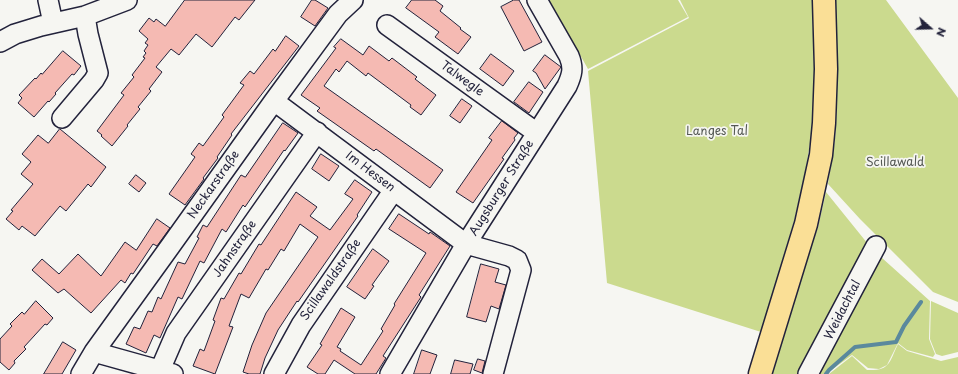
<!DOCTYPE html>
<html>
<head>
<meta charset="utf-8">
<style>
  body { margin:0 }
  #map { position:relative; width:958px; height:374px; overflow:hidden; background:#f6f6f2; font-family:"Playpen Sans",sans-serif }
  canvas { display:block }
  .north { position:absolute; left:910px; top:8px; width:40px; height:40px; -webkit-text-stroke:3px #f6f6f2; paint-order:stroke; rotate:110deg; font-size:11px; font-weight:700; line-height:16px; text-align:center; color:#22223b }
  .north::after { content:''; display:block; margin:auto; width:14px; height:18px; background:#22223b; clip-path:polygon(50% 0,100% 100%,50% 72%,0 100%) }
</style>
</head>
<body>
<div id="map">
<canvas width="958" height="374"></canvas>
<div class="north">N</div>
</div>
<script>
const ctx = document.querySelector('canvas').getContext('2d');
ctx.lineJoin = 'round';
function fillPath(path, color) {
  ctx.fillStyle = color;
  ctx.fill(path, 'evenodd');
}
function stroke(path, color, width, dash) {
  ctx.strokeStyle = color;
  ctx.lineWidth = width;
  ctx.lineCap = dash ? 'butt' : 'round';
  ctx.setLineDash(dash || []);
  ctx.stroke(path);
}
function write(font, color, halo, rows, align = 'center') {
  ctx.font = font + ' "Playpen Sans",sans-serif';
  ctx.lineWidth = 3.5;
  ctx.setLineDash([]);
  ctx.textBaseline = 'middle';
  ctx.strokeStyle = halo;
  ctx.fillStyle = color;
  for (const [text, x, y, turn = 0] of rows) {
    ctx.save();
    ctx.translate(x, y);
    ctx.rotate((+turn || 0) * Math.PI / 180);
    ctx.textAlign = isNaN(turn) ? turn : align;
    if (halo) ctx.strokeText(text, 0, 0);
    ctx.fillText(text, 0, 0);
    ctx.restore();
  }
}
const green = new Path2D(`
  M549,0H678L688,17L588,69Z
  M680,0H812L814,67L813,126L805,173L794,221L761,332L607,283L588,71L689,18Z
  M835,0H886L958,98V302L933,292L860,219L828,184C831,165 835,146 836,126C838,84 837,42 835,0Z
  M826,192L872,249L930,301L929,339L935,354L933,357L907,350L898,343L887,365L879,369L868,368L852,355L830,371L828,374H768L780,335L818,227Z
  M931,301L958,313V352L942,356L936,354L930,339Z
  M898,344L907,351L941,361L958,357V374H829L852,356L867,370C890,371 889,363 898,344Z`);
const stream = new Path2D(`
  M826,374L829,370L855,347L896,342L904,326L921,302`);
const building = new Path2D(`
  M185,0H255L239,20L235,17L212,47L196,34L179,55L171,49L156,67L162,72L149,89L151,91L138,107L140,109L127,125L128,126L112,146L101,136L102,135L97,131L124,95L121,93L134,77L132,75L145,58L143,57L146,53L144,51L148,45L145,43L148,39L139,31L149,18L154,22L156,19L165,26Z
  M312,0H315L328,8L315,26L301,17Z
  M412,0H435L443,6L440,11L461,28L460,29L471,37L458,54L435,37L439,32L406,8Z
  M514,0H519L542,42L524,51L501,7Z
  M286,36L299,46L231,134L232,135L217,157L218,158L203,178L204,179L185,205L169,194L195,157L191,154L199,143L203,146L224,117L222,115L244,85L240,83L250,71L254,74L273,49L275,51Z
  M341,39L363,55L369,46L389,61L392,58L417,77L415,79L436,95L421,115L410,107L411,105L368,73L366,76L347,61L339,72L336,69L324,86L443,170L430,188L376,149L374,151L317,111L320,108L301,95L336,48L334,47Z
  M63,51L81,66L74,75L72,74L55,93L56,94L49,102L48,101L34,117L18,103L22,98L19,95L35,78L36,79L41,73L42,74Z
  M491,54L514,71L503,86L480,69Z
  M545,55L561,67L545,89L536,73L533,71Z
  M529,82L543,92L529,113L514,102Z
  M462,99L472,106L460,123L450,116Z
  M502,121L518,133L514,138L515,140L502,158L504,159L473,203L456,192L492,140L489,138Z
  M283,123L298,133L285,151L284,150L245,207L243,205L226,232L222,229L204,263L200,261L182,299L178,297L160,338L154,335L146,353L126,344L134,327L140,329L148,311L152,312L158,297L161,299L178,262L185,264L199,238L197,237L203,225L207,227L241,175L245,177Z
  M60,129L106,167L91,187L88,184L66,211L60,206L35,236L22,226L19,230L6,219L13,211L11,210L33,184L21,174L31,162L22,154L38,135L48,143Z
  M321,154L339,166L329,181L312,169Z
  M136,175L146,183L139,192L129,184Z
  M355,180L372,192L357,215L358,216L298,302L297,301L278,330L265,358L260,374H249L243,372L252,345L266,313L318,237L300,224L284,251L281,249L268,270L266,269L249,298L241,294L229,326L233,327L215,374L193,366L200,349L204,351L215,321L213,320L221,298L224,299L239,273L241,274L259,244L261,245L296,192L317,207L310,216L330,230L353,199L345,194Z
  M399,214L429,234L430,232L450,246L419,295L421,297L383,356L386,358L376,374H355L334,360L325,374H318L307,367L322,345L320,344L341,308L355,317L337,347L341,349L340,351L361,365L383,331L381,329L395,305L394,304L426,253L389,229Z
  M157,219L170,228L157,246L153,244L133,274L131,273L125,283L121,280L91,313L64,289L58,293L32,270L42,259L59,274L78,254L101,276L125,242L136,250Z
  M373,249L389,261L372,285L374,286L365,299L347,287Z
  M481,264L499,269L495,282L506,285L499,309L491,306L486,322L467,317Z
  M36,301L53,318L47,325L45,324L24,347L26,349L14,361L15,363L9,370L0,362V339L12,326L10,324L22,312L24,314Z
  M63,342L76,350L62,374H44Z
  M422,350L437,355L430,374H414Z
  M478,359L485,361L482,373L474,370Z
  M455,360L473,364L470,374H451Z`);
const minor = new Path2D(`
  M48,0L53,23
  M387,25L537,133
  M0,42L15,34L41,26L85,16L127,0
  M274,101L466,244L509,256L517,260L521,270L493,374
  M62,118L94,80L98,73L88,34L85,16
  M94,352L173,374
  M160,370L176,333L317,132
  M81,374L94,352L169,248L274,101L338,14L353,0
  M274,374L301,325L394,190
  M390,374L466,244L567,86C572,75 574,68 569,56L537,0
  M808,374L876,246`);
const major = new Path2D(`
  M760,374L806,224L821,155L824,123L826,69L824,0`);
const streetNames = [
  ["Talwegle",462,79,36],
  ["Im Hessen",370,172,37],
  ["Neckarstraße",214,185,-55],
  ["Augsburger Straße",502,188,-58],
  ["Jahnstraße",235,249,-55],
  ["Scillawaldstraße",331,280,-55],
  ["Weidachtal",843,310,-63]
];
const parkNames = [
  ["Langes Tal",717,132],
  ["Scillawald",895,163]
];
fillPath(green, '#cbda8e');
stroke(stream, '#5a899d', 4);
fillPath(building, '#f5bab3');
stroke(building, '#22223b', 1);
stroke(minor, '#22223b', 22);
stroke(major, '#22223b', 25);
stroke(minor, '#f6f6f2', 19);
stroke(major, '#fadf96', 22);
write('12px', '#22223b', '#f6f6f2', streetNames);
write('12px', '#555954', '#f6f6f2', parkNames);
</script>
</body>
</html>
